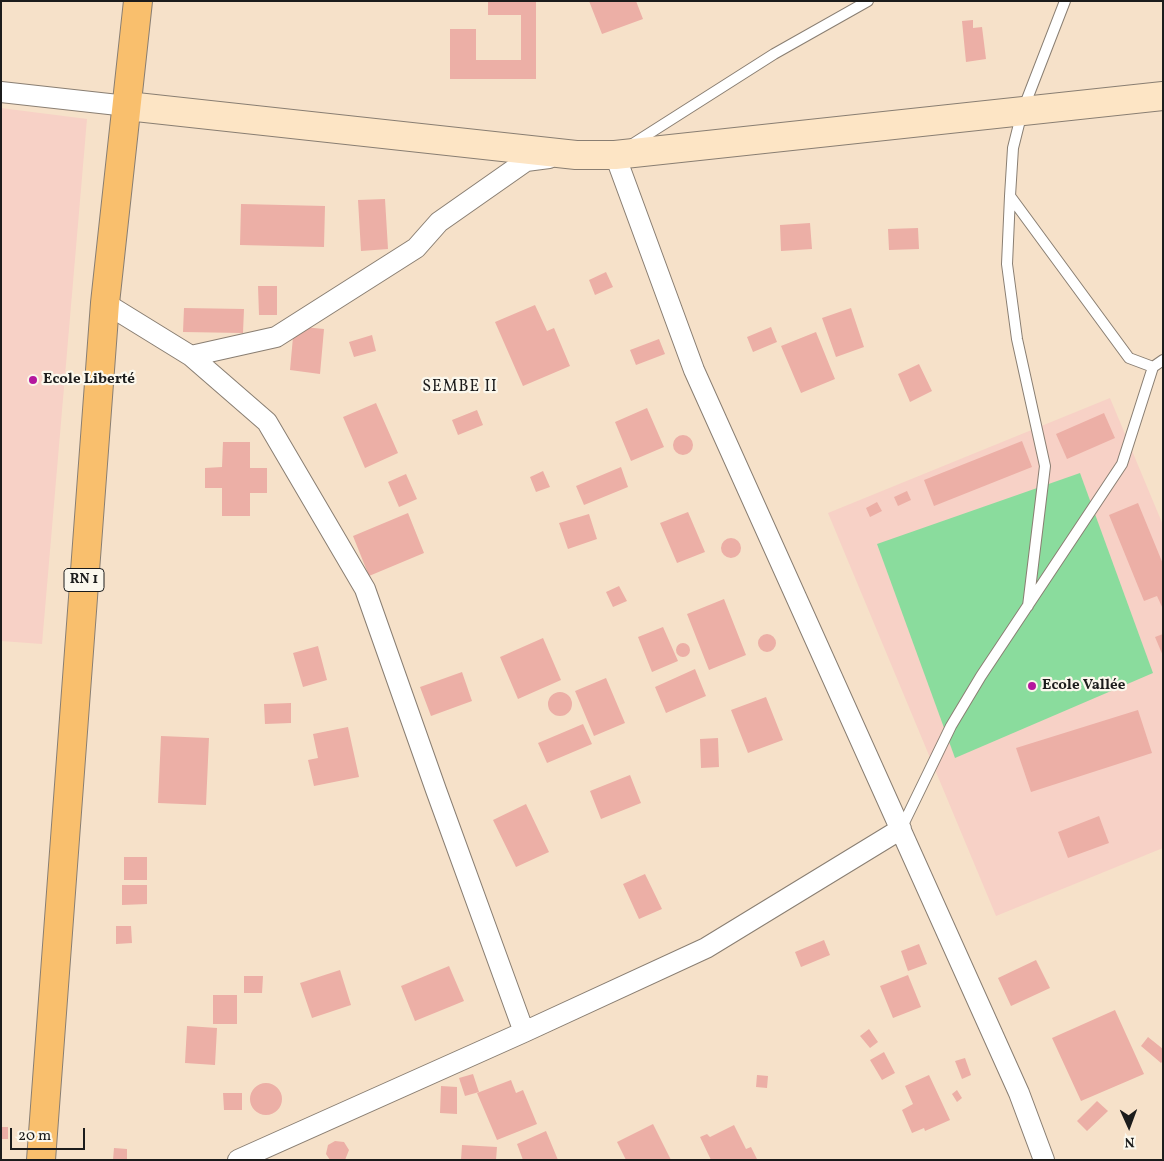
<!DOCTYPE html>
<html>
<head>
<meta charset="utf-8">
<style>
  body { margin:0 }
  #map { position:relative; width:1164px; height:1161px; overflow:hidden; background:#f6e1c9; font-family:Vollkorn,serif }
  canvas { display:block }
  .frame { position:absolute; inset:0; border:2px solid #1c1c1c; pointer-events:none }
  .north { position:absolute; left:1104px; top:1101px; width:50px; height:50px; -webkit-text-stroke:4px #fbf7ec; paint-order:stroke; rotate:178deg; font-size:14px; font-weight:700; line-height:20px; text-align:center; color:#1c1c1c }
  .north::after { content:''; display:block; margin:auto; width:18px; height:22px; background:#1c1c1c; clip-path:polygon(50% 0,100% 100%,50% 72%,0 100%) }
  .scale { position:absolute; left:10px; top:1128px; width:75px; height:22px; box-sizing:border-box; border:2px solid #1c1c1c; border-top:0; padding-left:6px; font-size:15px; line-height:18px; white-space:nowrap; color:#1c1c1c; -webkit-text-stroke:4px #fbf7ec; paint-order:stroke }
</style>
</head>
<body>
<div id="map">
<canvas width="1164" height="1161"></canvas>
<div class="frame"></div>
<div class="north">N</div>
<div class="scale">20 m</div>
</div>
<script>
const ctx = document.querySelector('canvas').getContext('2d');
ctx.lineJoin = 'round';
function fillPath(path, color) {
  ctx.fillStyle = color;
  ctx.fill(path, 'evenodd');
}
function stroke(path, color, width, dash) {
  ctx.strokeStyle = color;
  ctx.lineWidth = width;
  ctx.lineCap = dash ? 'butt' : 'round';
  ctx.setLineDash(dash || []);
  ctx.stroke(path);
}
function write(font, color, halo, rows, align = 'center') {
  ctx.font = font + ' Vollkorn,serif';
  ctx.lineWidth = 4.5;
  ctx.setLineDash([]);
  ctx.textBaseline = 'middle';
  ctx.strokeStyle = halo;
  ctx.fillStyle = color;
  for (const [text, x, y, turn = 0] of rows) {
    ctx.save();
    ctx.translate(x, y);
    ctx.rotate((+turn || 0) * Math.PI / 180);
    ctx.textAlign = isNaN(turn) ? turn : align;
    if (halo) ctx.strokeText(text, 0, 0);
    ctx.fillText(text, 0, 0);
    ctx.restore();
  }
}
const built = new Path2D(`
  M1,108L87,119L42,644L1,641Z
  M1110,398L1163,525V848L996,916L828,513Z`);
const green = new Path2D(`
  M1080,473L1153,673L955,758L877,544Z`);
const building = new Path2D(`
  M488,1L536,2V79H450V29H476V60H521V15H488Z
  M589,1H636L643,19L602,34Z
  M973,20V28L982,27L986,59L966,62L962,21Z
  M385,199L388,249L361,251L358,200Z
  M241,204L325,206L324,247L240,245Z
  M810,223L812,249L781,251L780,225Z
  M918,228L919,249L889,250L888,229Z
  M606,272L613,287L595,295L589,280Z
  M258,286H277V315H259Z
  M535,305L547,331L554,328L570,366L523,386L495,322Z
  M184,308L244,309L243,333L183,332Z
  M851,308L864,347L836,357L822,318Z
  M294,326L324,329L320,374L290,370Z
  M771,327L777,342L753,352L747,337Z
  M816,332L835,379L801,393L781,346Z
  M372,335L376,351L354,357L349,342Z
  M659,339L665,354L636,365L630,350Z
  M919,364L932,391L910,402L898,374Z
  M376,403L398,453L365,468L343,417Z
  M647,408L664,447L631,461L615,422Z
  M477,410L483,425L458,435L452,420Z
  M1104,413L1115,438L1067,459L1056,434Z
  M673 445a10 10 0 1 1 20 0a10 10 0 1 1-20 0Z
  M1022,441L1032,467L934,506L924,480Z
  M223,442H250V468H267V493H250V516H222V488H205V468L222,467Z
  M621,467L628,487L584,505L576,486Z
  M543,471L550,487L536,492L530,477Z
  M406,474L417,499L399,507L388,482Z
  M907,491L911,500L898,506L894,497Z
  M877,502L882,511L870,517L866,508Z
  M1138,503L1163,564V609L1157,596L1144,601L1109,515Z
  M688,512L705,552L677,563L660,523Z
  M408,513L424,553L369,576L353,536Z
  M589,514L597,539L568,549L559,523Z
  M721 548a10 10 0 1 1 20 0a10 10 0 1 1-20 0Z
  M619,586L627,601L613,607L606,592Z
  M724,599L746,655L709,670L687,614Z
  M663,627L678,661L652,672L638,637Z
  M758 643a9 9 0 1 1 18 0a9 9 0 1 1-18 0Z
  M1163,634V656L1155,637Z
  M543,638L561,680L518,699L500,657Z
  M676 650a7 7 0 1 1 14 0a7 7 0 1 1-14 0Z
  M318,646L327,680L303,687L293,653Z
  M695,669L706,696L666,713L655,687Z
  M462,672L472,701L431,716L420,687Z
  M606,678L625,723L594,736L575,691Z
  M548 704a12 12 0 1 1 24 0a12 12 0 1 1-24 0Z
  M766,697L783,740L748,753L731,710Z
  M291,703V723L265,724L264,704Z
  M1138,710L1152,753L1031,792L1016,748Z
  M583,724L592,744L547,763L538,743Z
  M348,727L359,777L314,786L308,760L318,758L313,734Z
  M161,736L209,738L206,805L158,803Z
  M718,738L719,767L701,768L700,739Z
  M630,775L641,803L601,819L590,791Z
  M526,804L549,852L516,867L493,820Z
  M1099,816L1109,843L1068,858L1058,832Z
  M124,857H147V880H124Z
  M645,874L662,909L639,919L623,884Z
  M122,885H147V904L122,905Z
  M116,926H131L132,943L116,944Z
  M824,940L830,955L801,967L795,952Z
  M919,944L927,964L908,971L901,951Z
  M1036,960L1050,988L1011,1006L998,978Z
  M449,966L464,1001L415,1021L401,986Z
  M340,970L351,1005L312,1018L300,983Z
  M908,975L921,1007L893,1018L880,986Z
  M244,976H263L262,993H244Z
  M213,995H237V1024H213Z
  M1115,1010L1144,1074L1081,1101L1052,1038Z
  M187,1026L217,1028L215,1065L185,1063Z
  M869,1029L878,1042L870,1048L860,1036Z
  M1148,1037L1163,1049V1061L1161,1063L1141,1046Z
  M884,1052L895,1073L882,1080L870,1060Z
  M965,1058L971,1075L962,1079L955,1061Z
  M473,1074L479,1092L465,1096L459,1078Z
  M757,1075L768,1076L767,1088L756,1087Z
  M929,1075L950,1120L925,1131L924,1128L912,1133L902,1110L913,1104L905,1086Z
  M511,1080L516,1093L523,1090L537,1124L497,1140L477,1093Z
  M250 1099a16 16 0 1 1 32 0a16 16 0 1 1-32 0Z
  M441,1086L457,1087V1114L440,1113Z
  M957,1090L962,1098L957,1102L952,1094Z
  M223,1093H242V1110H224Z
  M1097,1101L1108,1111L1087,1131L1077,1121Z
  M653,1124L671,1160H626L617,1142Z
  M734,1125L746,1149L751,1147L757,1159L711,1160L700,1137L707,1134L710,1137Z
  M1,1127H8V1139H1Z
  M546,1131L558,1160H523L517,1144Z
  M335,1141L344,1142L349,1150L345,1160H330L326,1154L328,1145Z
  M462,1145L497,1147L496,1160H461Z
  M114,1148L127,1149V1160H113Z`);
const lane = new Path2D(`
  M631,145L774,54L868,1
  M1010,196L1129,358L1153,367
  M1028,606L1045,466L1017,339L1007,264L1010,196L1013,148L1022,112L1065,1
  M901,829L951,726L981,676L1122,464L1153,367L1163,360`);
const street = new Path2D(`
  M1,92L127,106
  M615,155L694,370L1019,1093L1044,1160
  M105,303L191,356L267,422L365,589L436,790L524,1032
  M191,356L276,337L416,248L439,222L526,161L549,158
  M238,1160L524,1032L706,948L901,829`);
const secondary = new Path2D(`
  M127,106L576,155H615L1163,96`);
const primary = new Path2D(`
  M41,1160L105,303L138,1`);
const markers = [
  [33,380,5,"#b5179e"],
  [1032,686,5,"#b5179e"]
];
const shields = [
  [84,580,40]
];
const shieldNames = [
  ["RN 1",84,580]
];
const poiNames = [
  ["Ecole Liberté",43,380],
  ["Ecole Vallée",1042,686]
];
const neighbourhoodNames = [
  ["SEMBE II",460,388]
];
fillPath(built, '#f7d1c6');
fillPath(green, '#8adc9d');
fillPath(building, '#ecafa6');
stroke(lane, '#897e72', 12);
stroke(street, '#897e72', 22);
stroke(secondary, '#897e72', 30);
stroke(primary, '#897e72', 30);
stroke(lane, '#fff', 10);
stroke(street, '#fff', 20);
stroke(secondary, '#fde5c5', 28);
stroke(primary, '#f9bf6d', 28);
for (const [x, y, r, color] of markers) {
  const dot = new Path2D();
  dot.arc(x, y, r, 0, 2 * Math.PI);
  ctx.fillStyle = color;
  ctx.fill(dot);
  stroke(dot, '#fbf7ec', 2);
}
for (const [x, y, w] of shields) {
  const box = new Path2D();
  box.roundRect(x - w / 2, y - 11.5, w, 23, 4);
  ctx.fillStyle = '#fbf7ec';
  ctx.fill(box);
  stroke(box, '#1c1c1c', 1);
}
write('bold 14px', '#1c1c1c', null, shieldNames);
write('bold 15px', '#1c1c1c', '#fbf7ec', poiNames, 'left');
ctx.letterSpacing = '1px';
write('16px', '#1c1c1c', '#fbf7ec', neighbourhoodNames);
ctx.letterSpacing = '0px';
</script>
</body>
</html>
